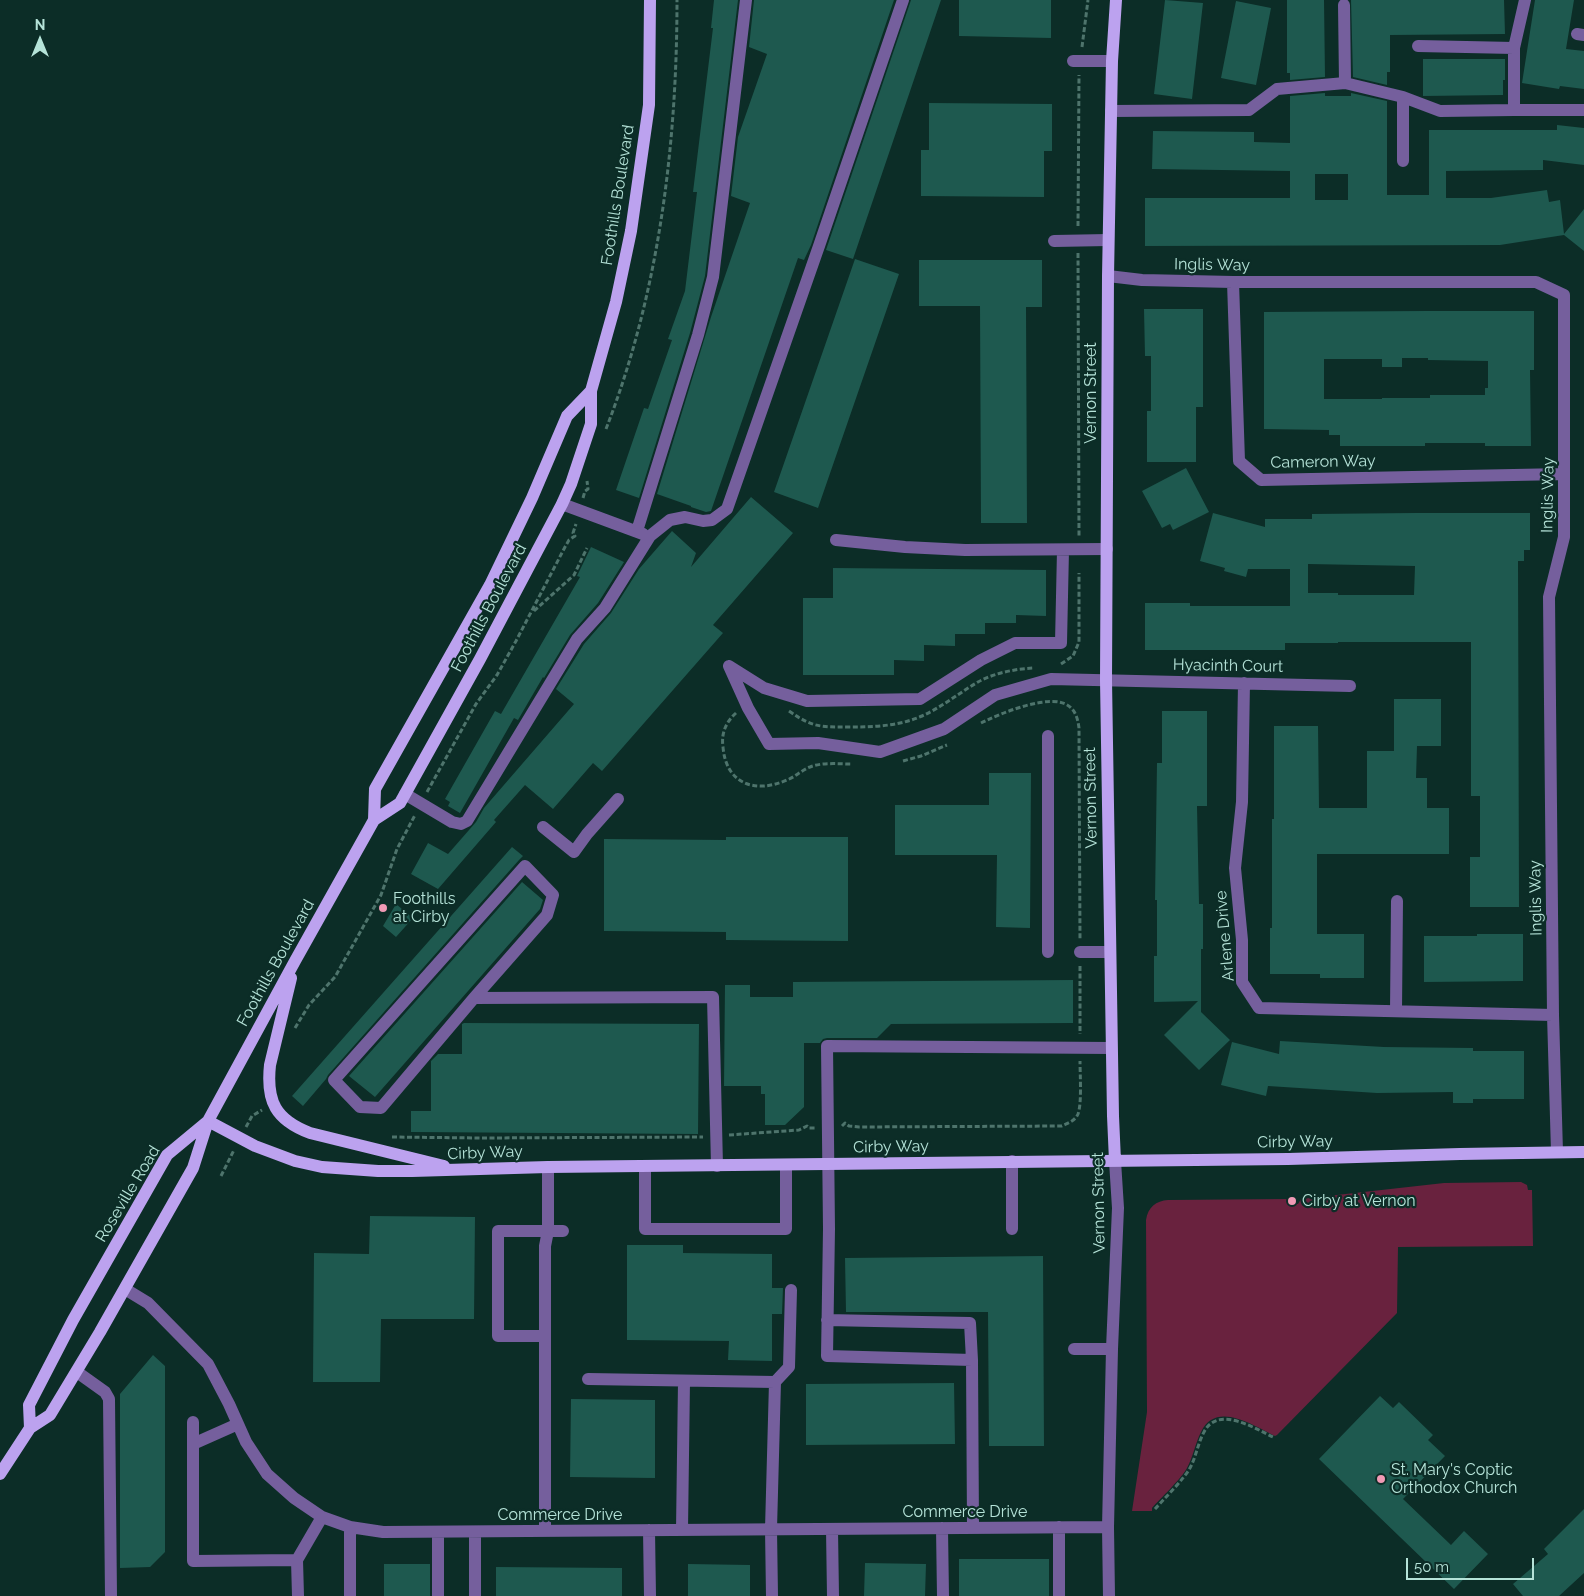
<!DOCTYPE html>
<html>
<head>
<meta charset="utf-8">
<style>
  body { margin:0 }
  #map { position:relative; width:1584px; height:1596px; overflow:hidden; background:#0c2d27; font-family:Raleway,sans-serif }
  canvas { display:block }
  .north { position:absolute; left:15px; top:15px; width:50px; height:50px; -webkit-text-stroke:4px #0c2d27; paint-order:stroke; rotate:0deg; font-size:14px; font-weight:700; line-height:20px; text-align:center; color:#b5e3d8 }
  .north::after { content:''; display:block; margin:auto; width:18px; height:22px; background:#b5e3d8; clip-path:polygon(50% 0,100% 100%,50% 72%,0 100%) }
  .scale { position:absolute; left:1406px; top:1558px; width:128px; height:22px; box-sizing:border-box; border:2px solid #b5e3d8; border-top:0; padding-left:6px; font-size:15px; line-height:18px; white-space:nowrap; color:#b5e3d8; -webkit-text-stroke:4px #0c2d27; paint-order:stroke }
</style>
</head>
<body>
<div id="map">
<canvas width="1584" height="1596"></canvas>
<div class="north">N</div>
<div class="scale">50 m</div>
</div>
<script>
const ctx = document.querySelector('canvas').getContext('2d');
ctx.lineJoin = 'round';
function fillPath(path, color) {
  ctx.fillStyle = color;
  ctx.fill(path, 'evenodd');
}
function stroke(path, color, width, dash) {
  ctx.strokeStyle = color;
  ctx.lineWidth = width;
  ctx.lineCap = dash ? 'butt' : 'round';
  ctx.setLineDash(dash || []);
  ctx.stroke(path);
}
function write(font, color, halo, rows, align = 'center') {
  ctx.font = font + ' Raleway,sans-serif';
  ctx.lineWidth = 4.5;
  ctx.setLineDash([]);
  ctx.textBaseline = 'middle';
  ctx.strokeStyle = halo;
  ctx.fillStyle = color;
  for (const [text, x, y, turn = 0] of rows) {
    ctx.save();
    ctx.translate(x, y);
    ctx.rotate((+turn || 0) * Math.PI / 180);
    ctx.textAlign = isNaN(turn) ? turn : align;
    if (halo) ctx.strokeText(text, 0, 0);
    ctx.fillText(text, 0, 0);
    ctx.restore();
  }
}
const green = new Path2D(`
  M1521,1182L1527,1185L1528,1190H1532L1533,1246L1398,1247L1397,1313L1277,1435L1275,1436C1254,1426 1216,1400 1201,1432C1195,1444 1193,1457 1187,1468C1181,1479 1161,1498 1152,1508V1511H1132L1147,1412L1146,1220C1148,1207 1156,1201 1168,1200L1288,1199V1204H1298L1301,1199L1444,1183Z`);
const building = new Path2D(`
  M714,0H738L705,276L690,333L639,498L616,490L644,408L648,409L672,340L668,339L685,291L697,192H693L713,28H711Z
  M754,0H894L811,245L804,260L798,258L711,511L706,512L691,507V506L657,494L711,317L750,203L731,196L738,137L767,54L749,47Z
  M911,0H941L853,259L826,250Z
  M959,0H1051V38L959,36Z
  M1165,0L1203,3L1192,99L1154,94Z
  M1287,0H1324L1325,77L1290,80V73H1287Z
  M1351,0H1504L1505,34L1390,35V72H1387V85L1353,77Z
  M1535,0H1574L1566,49L1584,51V89L1560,86L1559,89L1522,83Z
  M1236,1L1271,8L1256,85L1221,78Z
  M1423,59H1505V80H1503V95L1423,96Z
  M1325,93V96H1351V93L1387,101V195H1429V130H1557V125L1584,128V165L1543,160V170L1446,171V198H1491L1547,190L1549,202L1560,200L1564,234L1584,209V251L1564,235L1500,245L1145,246V198H1290V171L1152,169L1153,131L1254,132V142L1290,143V96ZM1315,174H1348V200H1315Z
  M929,103L1052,104V151H1044V197L921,196V150H929Z
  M855,259L899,274L818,508L774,492Z
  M919,260H1042V307H1026L1027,523H981L980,306H919Z
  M1144,309H1203V407H1196V462H1147V411H1151V356H1145Z
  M1425,311H1534V370H1530L1531,446H1485V443H1425V446H1340V435H1329V430L1264,429V312ZM1402,358H1428V360L1488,361V388H1485V395H1430V398H1382V399H1324V359H1382V367H1402Z
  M1186,468L1209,512L1173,530L1170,524L1162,528L1142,491Z
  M751,497L793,533L713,625L723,633L602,771L593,763L553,809L525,785L494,820L496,822L438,889L411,874L428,843L448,854L476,822L484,808L574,704L556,689L584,644L611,613L639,569L672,531L696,553L691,567Z
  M1213,513L1265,527V519H1312V514L1415,513H1530V550H1524V561H1518L1519,907H1470V857H1480V796H1471V642H1338V643H1285V650H1145V603H1190V606H1290V569H1248L1246,577L1224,571L1225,568L1200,561ZM1308,564L1415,566L1414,595H1338V593H1308Z
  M591,547L624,562L598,603L570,635L544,678L543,677L518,720L514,718L460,813L448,806L450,802L445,799L495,711L501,714L580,577L577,576Z
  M833,568L1046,570V616L1016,615V623H985V634H955V646L924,645V661L894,660V675H803V598H833Z
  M1394,699H1441V746H1417L1416,778H1427V808H1449V854H1317V934H1364V978H1320V974H1270V928H1272V819H1274V726H1318L1319,808H1367V751H1394Z
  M1162,711H1207V806H1197L1199,904H1203V949H1201V1012L1230,1040L1199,1070L1164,1035L1198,1001L1154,1002V956H1157V900H1155L1157,763H1162Z
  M989,773H1031L1030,928L996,927L997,855H895V805H989Z
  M726,837H848V941L726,940V932L604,931V839L726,840Z
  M512,847L523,856L519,860L328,1075L326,1079L303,1106L292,1096Z
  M522,882L543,900L540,909L375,1097L349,1076Z
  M396,904L413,918L396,937L383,926Z
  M1477,934H1523V981L1424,982V936H1477Z
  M1073,980V1023L891,1024L877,1038H827L823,1039L820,1043H804V1107L785,1125H765V1094H761V1086H724L725,985H750V997H793V982Z
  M464,1023L699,1024L698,1134L411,1132V1111H431V1061L438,1054H462V1024Z
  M1280,1041L1384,1047L1473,1048V1051H1524V1099H1473V1103H1453V1092L1377,1093L1268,1086L1266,1096L1221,1085L1232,1042L1279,1054Z
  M370,1216L475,1217L474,1319H381L380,1382H313L314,1253L369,1254Z
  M627,1245H683V1253L772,1254V1288H783L782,1314H772V1361L728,1360L729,1341L627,1340Z
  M1043,1256L1044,1446H989L988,1312H846L845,1258Z
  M153,1355L165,1366V1552L150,1567L120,1568V1394Z
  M954,1383L955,1444L806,1445V1384Z
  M1380,1396L1393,1408L1399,1402L1433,1435L1428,1440L1445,1456L1403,1499L1451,1545L1464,1531L1488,1554L1454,1589L1319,1459Z
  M571,1399L655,1400V1478L570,1477Z
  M1584,1509V1573L1559,1596H1523L1513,1584L1548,1554L1544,1549Z
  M959,1559H1049V1596H959Z
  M865,1563L926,1564L925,1596H864Z
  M384,1564H430V1596H384Z
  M688,1564L750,1565V1596H688Z
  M496,1567L622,1568V1596H496Z`);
const path = new Path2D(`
  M1082,47L1088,0
  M1078,226L1079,75
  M1078,253L1079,536
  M606,429C659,293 677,145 677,0
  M583,498L585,491L588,489L587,481
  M534,611L574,575L587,548
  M1061,664L1073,656L1079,642V573
  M789,711C813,728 821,727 850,727C875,727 899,726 922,716C942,707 959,693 978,682C994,673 1015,669 1033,668
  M736,713C726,722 721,733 723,747C726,784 755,794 787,780C795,777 802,770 810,767C822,762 839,764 852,764
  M981,723C999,714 1053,691 1070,707C1076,712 1078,720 1079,728L1080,939
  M903,761L921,756L947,745
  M427,792L476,704L497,675L516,641L565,547L569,540L575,536L573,533L576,524
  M1080,966V1034
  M295,1028L309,1005L335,977L381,895L397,849L415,815
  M842,1126L845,1123L849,1126L859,1127L1062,1126C1068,1123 1075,1121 1078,1114C1082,1103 1080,1074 1080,1061
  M246,1127L252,1116L262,1110
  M729,1135L799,1130L807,1126L809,1128H816
  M392,1137L480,1138L703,1137
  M221,1176L234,1150
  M1155,1509C1164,1499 1184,1479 1190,1468C1196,1457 1198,1443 1204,1432C1218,1405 1254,1428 1273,1437`);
const minor = new Path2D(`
  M1577,34L1584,35
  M1418,46L1514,48L1525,0
  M1073,61H1112
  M1345,83L1403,97L1440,111L1514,110V48
  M1403,97V161
  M1514,110H1584
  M1111,111L1249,110L1277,89L1345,83L1344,5
  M1054,241L1108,240
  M1108,276L1142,280L1233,282H1536L1564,295V537L1549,597L1553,1015L1557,1152
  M1233,282L1239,461L1261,480L1564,474
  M562,504L643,534
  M637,531L698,335L713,277L746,0
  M836,540L905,547L965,550L1107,549
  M729,666L748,708L769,744L818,743L880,752L944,729L995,695L1051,679L1350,686
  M729,666L764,688L807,701L920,699L981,660L1015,643H1061L1063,550
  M1244,683L1242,802L1235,868L1242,940V982L1259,1008L1553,1015
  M1048,736V952
  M405,794L452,822L461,824L467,821L577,639L605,608L650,536L670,520L685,517L703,521L712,520L727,509L819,246L903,0
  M543,827L574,852L587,834L618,799
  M525,866L553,895L547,915L474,998L381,1108L360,1107L334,1080Z
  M1080,952H1110
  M474,998L713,997L717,1166
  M1396,1011L1397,901
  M1012,1161V1229
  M645,1166V1229H786V1165
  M125,1289L148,1303L208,1364L229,1404L246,1442L267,1474L294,1498L322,1517L350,1527L383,1532L1108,1527
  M827,1320L970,1323L972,1360
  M545,1336H498V1231H563
  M1074,1349H1112
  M77,1372L105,1392L109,1399L111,1596
  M588,1379L775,1382L771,1529L772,1596
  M775,1382L789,1367L791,1290
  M193,1422V1561L297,1560
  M193,1444L238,1424
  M1059,1527V1596
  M942,1528L943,1596
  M973,1528L972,1360L827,1356L829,1229L827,1046L1111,1048
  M832,1529L833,1596
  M649,1530L650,1596
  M682,1530L684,1381
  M545,1531V1246L548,1231V1167
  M475,1532V1596
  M298,1596L297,1560L322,1517
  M350,1596V1527
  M438,1596V1532
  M1109,1596L1108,1527L1112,1349L1118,1208L1115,1161`);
const major = new Path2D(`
  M374,820L375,789L490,585L532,498L567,416L591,391
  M291,978L270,1065C266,1102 276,1120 310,1133L444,1166
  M208,1121L255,1146L295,1161L322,1167L378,1171H412L548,1167L1288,1159L1460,1154L1584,1152
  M1115,1161L1113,1116L1106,680L1108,276L1112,61L1116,0
  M30,1428L29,1405L73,1320L167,1155L208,1121
  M0,1474L30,1428L50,1415L100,1332L193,1168L208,1121L295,961L374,820L400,803L480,659L562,504L571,484L591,424V391L616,302L631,231L649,105L650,0`);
const markers = [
  [383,908,5,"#f09ab5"],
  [1292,1201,5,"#f09ab5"],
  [1381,1479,5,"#f09ab5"]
];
const streetNames = [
  ["Foothills Boulevard",618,195,-81],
  ["Inglis Way",1212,265,1],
  ["Vernon Street",1091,393,-90],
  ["Cameron Way",1323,462,-1],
  ["Inglis Way",1548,495,-89],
  ["Foothills Boulevard",489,608,-62],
  ["Hyacinth Court",1228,666,1],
  ["Vernon Street",1091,798,-91],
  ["Inglis Way",1536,898,-91],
  ["Arlene Drive",1225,936,-95],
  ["Foothills Boulevard",276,963,-61],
  ["Cirby Way",1295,1142,-1],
  ["Cirby Way",891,1147,-1],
  ["Cirby Way",485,1153,-2],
  ["Roseville Road",128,1194,-59],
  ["Vernon Street",1099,1203,-91],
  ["Commerce Drive",965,1512],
  ["Commerce Drive",560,1515]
];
const poiNames = [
  ["Foothills",393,899],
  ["at Cirby",393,917],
  ["Cirby at Vernon",1302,1201],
  ["St. Mary's Coptic",1391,1470],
  ["Orthodox Church",1391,1488]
];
fillPath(green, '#69223e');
fillPath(building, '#1e594f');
stroke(path, '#4e746c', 3, [5, 2.5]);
stroke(minor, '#755f9d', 12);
stroke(major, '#bca2ef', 12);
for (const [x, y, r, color] of markers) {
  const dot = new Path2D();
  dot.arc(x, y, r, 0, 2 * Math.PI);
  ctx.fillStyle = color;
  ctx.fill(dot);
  stroke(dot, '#0c2d27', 2);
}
write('16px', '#b5e3d8', '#0c2d27', streetNames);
write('16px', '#b5e3d8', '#0c2d27', poiNames, 'left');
</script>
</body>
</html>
